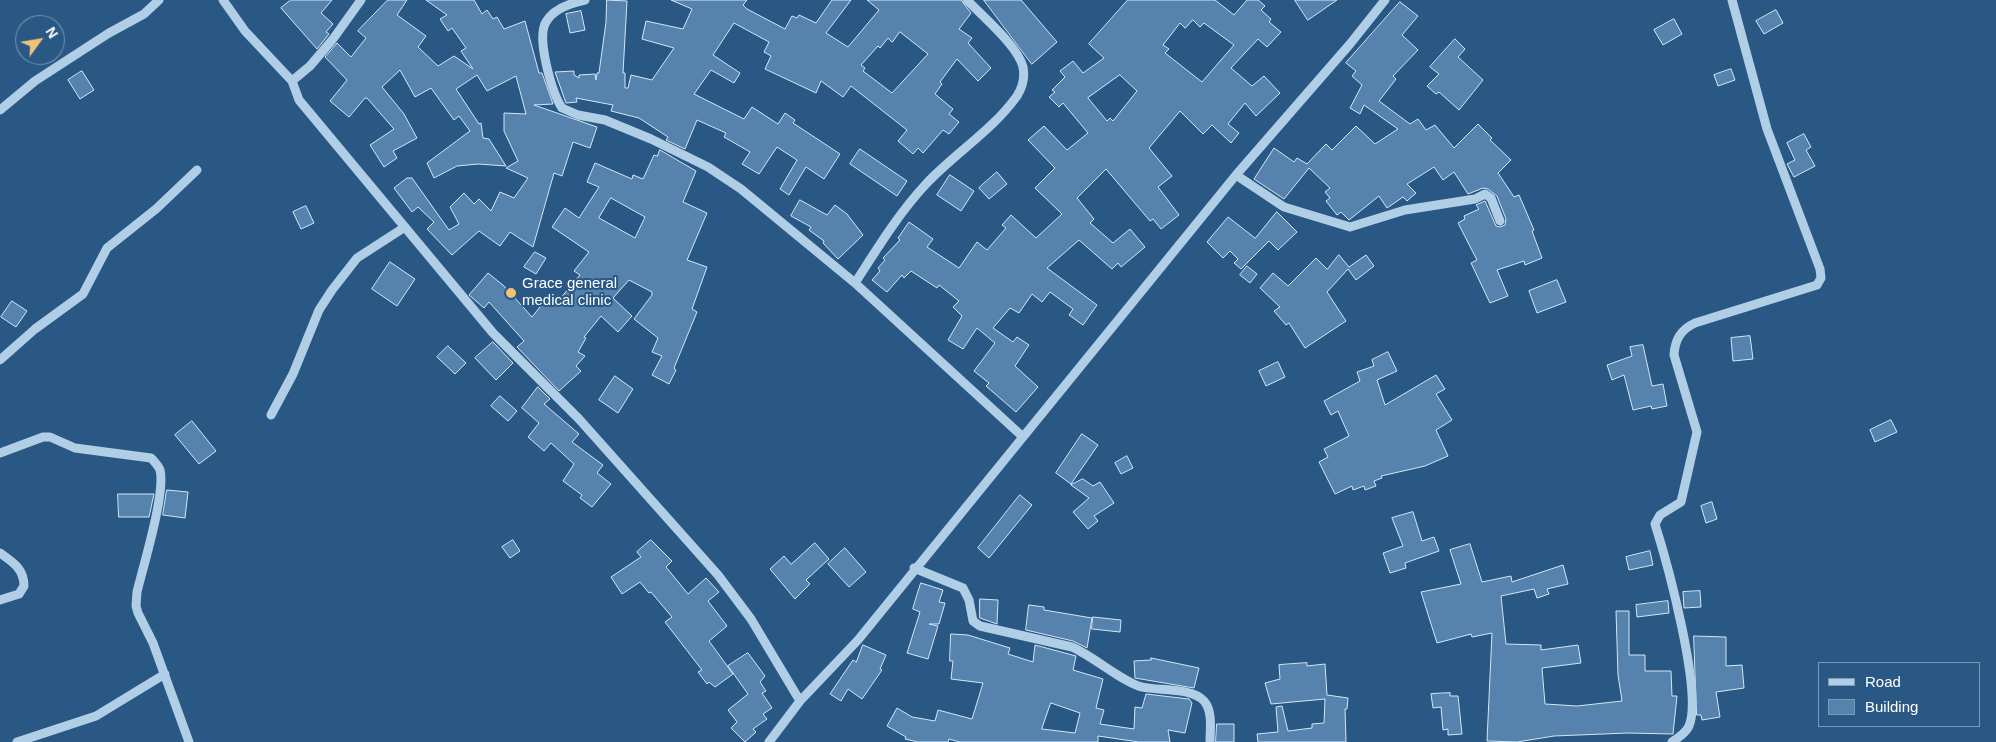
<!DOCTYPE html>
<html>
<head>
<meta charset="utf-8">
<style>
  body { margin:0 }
  #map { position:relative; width:1996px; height:742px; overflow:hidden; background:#285883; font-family:Helvetica,sans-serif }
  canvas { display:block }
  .legend { position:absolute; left:1818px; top:662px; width:162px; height:65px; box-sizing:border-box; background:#285883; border:1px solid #7e9bb5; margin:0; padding:6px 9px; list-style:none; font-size:15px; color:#fff }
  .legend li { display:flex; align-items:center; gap:10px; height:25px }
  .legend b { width:25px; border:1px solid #7e9bb5 }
  .north { position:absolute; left:15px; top:15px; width:50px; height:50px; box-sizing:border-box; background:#285883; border:1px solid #7e9bb5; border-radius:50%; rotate:58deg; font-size:14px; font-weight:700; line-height:20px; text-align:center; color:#fff }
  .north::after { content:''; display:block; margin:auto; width:18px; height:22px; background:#efc278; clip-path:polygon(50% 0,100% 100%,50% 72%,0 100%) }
</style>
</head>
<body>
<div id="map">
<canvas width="1996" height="742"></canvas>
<ul class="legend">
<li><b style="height:6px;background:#b1cee7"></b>Road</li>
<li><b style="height:14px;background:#5583ad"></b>Building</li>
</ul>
<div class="north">N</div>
</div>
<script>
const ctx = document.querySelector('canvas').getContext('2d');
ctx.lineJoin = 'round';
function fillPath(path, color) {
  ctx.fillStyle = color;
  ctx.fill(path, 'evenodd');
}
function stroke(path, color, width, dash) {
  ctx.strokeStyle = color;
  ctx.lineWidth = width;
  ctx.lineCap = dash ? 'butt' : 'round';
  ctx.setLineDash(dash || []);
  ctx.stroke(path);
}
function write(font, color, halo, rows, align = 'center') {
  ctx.font = font + ' Helvetica,sans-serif';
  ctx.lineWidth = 4;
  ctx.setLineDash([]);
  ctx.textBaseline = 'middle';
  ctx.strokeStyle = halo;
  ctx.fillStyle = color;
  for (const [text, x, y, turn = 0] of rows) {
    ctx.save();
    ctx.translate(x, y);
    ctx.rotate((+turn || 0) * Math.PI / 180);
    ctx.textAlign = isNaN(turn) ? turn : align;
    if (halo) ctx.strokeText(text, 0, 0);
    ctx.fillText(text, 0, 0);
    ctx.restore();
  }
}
const building = new Path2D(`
  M291,0H332L321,13L333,24L326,32L329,34L317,49L281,8Z
  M388,0H407L397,15L426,36L418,47L438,66L454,56L473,69L461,51L466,48L452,28L448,31L440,19L447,15L426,0H474L482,14L487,10L493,19L497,17L504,29L525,21L539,73H542L553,104L534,105L597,127L590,148L573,142L562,176L554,173L533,247L510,232L500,246L479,231L452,255L427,229L434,222L418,207L412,212L394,188L407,178H412L449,230L459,224L450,207L464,193L474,204L479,199L491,211L500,192L514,198L528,178L506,168L518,161L504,131V113L526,114L516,76L487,91L477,75L456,89L479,124L481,123L483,138L489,139L506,166L478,164L457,166L434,178L427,163L470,131L459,116L454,120L431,88L415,97L400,70L382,87L404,114L417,138L393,151L397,158L384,167L370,145L394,129L367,98H365L349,117L330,101L347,80L325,57L337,43L351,57L366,38L358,31Z
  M607,0L627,1L623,73H625V88H628L631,75L652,80L674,48L642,39L646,21L683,29L692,9L671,0H747L743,5L747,9L785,29L792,16L797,18L799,15L816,23L832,0H851L826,33L848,47L879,10L867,0H961L971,13L959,29L972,38L968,43L991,68L978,81L957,59L940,82L942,84L935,94L953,109L949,114L959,122L949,134L943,130L923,153L918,148L913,154L898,141L907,130L851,86L843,97L821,81L816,93L765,69L771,56L764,52L769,42L734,23L713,55L740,73L734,83L711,70L694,94L744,119L752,107L778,124L785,113L795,120L793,123L840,154L824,179L806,167L789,195L780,189L797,160L777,147L759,174L742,164L750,152L724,137L726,133L697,120L685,149L666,140L668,137L639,118L611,111L613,105L576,98L577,102L566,103L555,72L574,71V75L579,78V75L595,74L596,80L597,73H599L606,22ZM900,32L928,54L892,93L863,71L865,68L861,65L878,46L880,48L888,38L892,42Z
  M984,0H1021L1057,42L1032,64Z
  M1128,0H1215L1234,15L1247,0H1258L1265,6L1261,10L1271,19L1269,22L1281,32L1267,47L1258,39L1231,68L1252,86L1264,76L1280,93L1256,116L1245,103L1228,124L1239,133L1231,143L1212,125L1203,134L1180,111L1149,148L1172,176L1158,187L1179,215L1161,229L1153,219L1150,221L1106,169L1077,198L1094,219L1090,223L1113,243L1130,229L1145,247L1121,267L1118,263L1112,269L1079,240L1047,268L1097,305L1083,325L1069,315L1073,309L1050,292L1042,302L1032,294L1019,313L1010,308L993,328L1013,342L1017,337L1029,345L1015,366L1038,387L1016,412L986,386L989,383L974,371L995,343L977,328L963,349L948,340L962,316L953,307L959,301L939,285L937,288L911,271L904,278L902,275L887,292L872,280L880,271L878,268L885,260L883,258L900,240L898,238L909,222L933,239L927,247L959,268L977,242L987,250L1006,228L1002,225L1011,215L1036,238L1062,214L1035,188L1055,168L1028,140L1044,126L1067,150L1088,133L1063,103L1059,107L1049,97L1055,92L1052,90L1065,77L1060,71L1073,61L1083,73L1104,58L1089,44ZM1193,20L1200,27L1204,23L1234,45L1202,82L1165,53L1169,49L1163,45L1180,23L1185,28ZM1120,75L1137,91L1113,121L1110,118L1107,121L1088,98Z
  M1295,0H1337L1308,20Z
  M1400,2L1418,16L1402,35L1418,50L1393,76L1396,79L1379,101L1410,124L1418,119L1426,130L1435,125L1454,148L1478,124L1492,138L1490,140L1511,160L1498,173L1514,197L1519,195L1534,230L1532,231L1542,258L1525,265L1524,261L1497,270L1508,296L1490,303L1471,263L1477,260L1458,223L1465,219L1464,216L1479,209L1476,205L1485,201L1496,226L1500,227L1505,225L1506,219L1497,196L1488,189L1483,188L1468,194L1454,172L1443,180L1434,167L1407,184L1416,193L1407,201L1403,197L1387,208L1379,196L1349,220L1341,212L1337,215L1326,201L1330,198L1325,192L1330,188L1309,168L1284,199L1254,179L1274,148L1294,162L1297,158L1307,164L1326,144L1332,150L1356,126L1375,144L1398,129L1364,105L1360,114L1350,108L1362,85L1352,76L1356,71L1346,63Z
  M1776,10L1783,23L1764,34L1756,21Z
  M581,11L585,30L570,33L566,14Z
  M1674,19L1682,34L1663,45L1654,30Z
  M1455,39L1465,49L1458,57L1483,80L1459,110L1439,92L1436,94L1427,86L1439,74L1430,67Z
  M1731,69L1735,80L1718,86L1714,75Z
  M82,71L94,90L80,99L68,80Z
  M1804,134L1811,147L1806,150L1815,166L1794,177L1787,164L1795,160L1787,143Z
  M860,149L907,181L897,196L850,164Z
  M660,150L696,171L683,202L707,213L687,260L707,267L692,309L697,312L674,368L676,370L669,384L652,375L662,356L652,352L658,338L634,319L652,295V292L629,280L613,298L632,316L618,332L601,316L584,337L586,338L578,352L585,356L576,366L581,371L559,391L517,347L524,341L489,302L484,308L469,295L488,273L504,286L532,317L551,293L559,300L580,275L574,271L589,252L552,227L565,208L579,218L599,187L587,182L595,163L632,179L633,175L643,179L654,155L657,156ZM611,198L645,217L635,238L599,218Z
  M997,172L1007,184L989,199L979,188Z
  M950,175L974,191L961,211L937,195Z
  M800,200L827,215L835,205L847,214L863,235L838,259L823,243L824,241L809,230L811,227L791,216Z
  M306,206L314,223L301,229L293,212Z
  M1277,212L1297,232L1278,250L1269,241L1241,269L1234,263L1238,259L1230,251L1223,258L1207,242L1228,217L1255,238Z
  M535,252L546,258L536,274L524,267Z
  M1339,255L1349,267L1366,255L1374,266L1356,280L1348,269L1327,292L1346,321L1305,348L1289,323L1286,325L1274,311L1280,307L1260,288L1273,273L1288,286L1316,258L1327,269Z
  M390,262L415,279L397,306L372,289Z
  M1247,266L1257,274L1250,283L1240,275Z
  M1557,280L1566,302L1537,313L1529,291Z
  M12,301L27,311L16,327L1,317Z
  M1750,336L1753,359L1733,361L1731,338Z
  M493,342L513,363L496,380L475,358Z
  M1643,345L1652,386L1663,384L1667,406L1652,409L1651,406L1633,410L1624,375L1612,380L1607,365L1632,356L1630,347Z
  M448,346L466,363L455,374L437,357Z
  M1388,352L1397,371L1377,380L1385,405L1436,375L1445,389L1436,394L1452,420L1436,430L1448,456L1425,466L1381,476L1382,478L1374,481L1376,486L1365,490L1364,486L1353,490L1352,486L1335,494L1319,462L1328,457L1324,449L1349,436L1338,411L1331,415L1324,401L1360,381L1357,372L1374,366L1372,360Z
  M1278,362L1285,377L1266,386L1259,371Z
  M615,376L633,389L618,413L599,400Z
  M538,387L550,399L544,404L579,434L572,442L603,465L597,473L611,484L592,507L580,498L582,495L563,481L574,464L551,443L544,451L528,437L539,423L522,408Z
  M500,396L517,411L508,421L491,406Z
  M1891,420L1897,432L1875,442L1870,430Z
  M192,421L216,451L199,464L175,435Z
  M1082,434L1098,445L1071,484L1056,473Z
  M1127,456L1133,468L1121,474L1115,463Z
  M1083,479L1093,486L1100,482L1114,503L1094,516L1098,521L1088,529L1073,512L1089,498L1071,485Z
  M167,490L188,492L185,518L163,515Z
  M118,494H154L149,517H119Z
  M1020,495L1032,505L989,558L978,548Z
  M1712,502L1717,519L1706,523L1701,506Z
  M1413,512L1422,541L1434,537L1439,551L1405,563L1406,568L1390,573L1383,553L1403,546L1392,518Z
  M513,540L520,551L510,558L502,547Z
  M651,540L672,561L666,567L688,594L706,578L719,592L708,601L727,626L709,641L733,674L715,687L709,682L707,684L698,672L702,670L665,622L672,617L651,592L649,593L640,582L622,594L611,577L641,557L637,552Z
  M815,543L829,559L806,580L810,584L795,599L770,569L784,556L791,564Z
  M1470,544L1482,582L1511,576L1512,582L1563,565L1568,584L1547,589L1549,594L1537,598L1534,589L1501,596L1506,644L1541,645V650L1578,645L1581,663L1542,668L1545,704L1577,706L1622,701L1618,675L1616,611H1629V655H1645V671H1671L1672,696H1677L1673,734L1628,733L1554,736L1517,742L1487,741L1492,633L1472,637L1471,634L1437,643L1421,592L1461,584L1450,550Z
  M845,548L866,572L849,587L828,564Z
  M1650,551L1653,565L1629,570L1626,557Z
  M921,583L943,590L939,602L945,603L939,624H929L938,626L928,659L907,653L920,612L913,609Z
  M1700,591L1701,607L1684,608L1683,592Z
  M980,599L998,600L997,624L980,618Z
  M1668,601L1669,613L1637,617L1636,605Z
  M1029,605L1044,607V610L1092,618L1087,648L1073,641L1026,630Z
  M1093,617L1121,620L1120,632L1092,629Z
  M951,634L968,635L1010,648L1008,654L1033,662L1035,645L1076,656L1073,670L1103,679L1096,708L1104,710L1100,724L1134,729L1135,707L1142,708L1146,694L1189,699L1192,703L1185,733L1168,730L1170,742H1139L1098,736V742H960L949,739L948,742H918L905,739L906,737L887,726L897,708L912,717L935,721L938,710L972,719L983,683L951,679L953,661H950ZM1051,703L1080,713L1075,733L1042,729Z
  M1694,636L1726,637V666L1742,665L1744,688L1716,692L1720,717L1702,720L1701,715H1697Z
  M863,645L886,655L880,669L882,670L862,699L848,689L841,701L830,694L853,660L856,662Z
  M748,653L765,676L760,682L766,691L762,693L772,708L763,714L767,719L753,729L756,732L745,742L731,728L737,722L728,710L748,694L728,666Z
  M1151,658L1199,668L1194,688L1135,678L1134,661L1151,660Z
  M1307,663V666L1325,664L1327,695L1348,698L1347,709H1345L1346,742H1258L1257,734L1278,732L1276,707L1282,706L1288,731L1312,728V724L1324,723L1325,699L1271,704L1265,683L1280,679L1279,665Z
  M1450,693V696H1458L1462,734L1448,735V729L1443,730L1441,707L1433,708L1431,694Z
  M1217,724H1234V742H1216Z`);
const minor = new Path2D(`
  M223,0L245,31L292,81
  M361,0L333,39L310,66L292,81L299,100L493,333L579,419L718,575L751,619L800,701
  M585,0C571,3 553,9 546,22C536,38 552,93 562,108L578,115L605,120L651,139L708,167L741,189L855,283L1023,437
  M0,110L35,81L109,33L144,14L159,0
  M1236,175L1284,207L1350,227L1405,210L1475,199L1485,194L1491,198L1500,221
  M855,283C877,249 898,214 926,184C955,153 992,131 1017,96C1022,88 1025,77 1023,67C1018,46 982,16 967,0
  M0,360L35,329L83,294L107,248L156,209L197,170
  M271,415L293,374L319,310L332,290L357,258L405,227
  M0,453L43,437H50L75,448L151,458C155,462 158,465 160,470C166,492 143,567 137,592L136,606L138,613L153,643L189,742
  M0,553C13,562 24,569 24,586L19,594L0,600
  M914,568L963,588L969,600L973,621L980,626L1072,647C1093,656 1124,683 1142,687C1158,691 1191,687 1204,701C1213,711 1210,730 1210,742
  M17,742L96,716L165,674
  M769,742L800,701L858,640L1236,175L1350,44L1385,0
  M1672,742C1678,738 1686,733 1689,726C1703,693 1667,562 1655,524L1660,515L1681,502L1697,432L1674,355C1675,340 1680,330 1695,323L1817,285L1821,278L1820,269L1767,129L1732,0`);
const markers = [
  [511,293,6,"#efc278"]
];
const poiNames = [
  ["Grace general",522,284],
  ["medical clinic",522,301]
];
fillPath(building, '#5583ad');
stroke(building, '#d5e6f6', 1);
stroke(minor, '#b1cee7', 9);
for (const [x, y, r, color] of markers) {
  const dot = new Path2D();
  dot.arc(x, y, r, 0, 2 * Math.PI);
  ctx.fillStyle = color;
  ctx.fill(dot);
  stroke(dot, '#285883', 2);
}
write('15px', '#fff', '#285883', poiNames, 'left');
</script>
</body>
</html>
